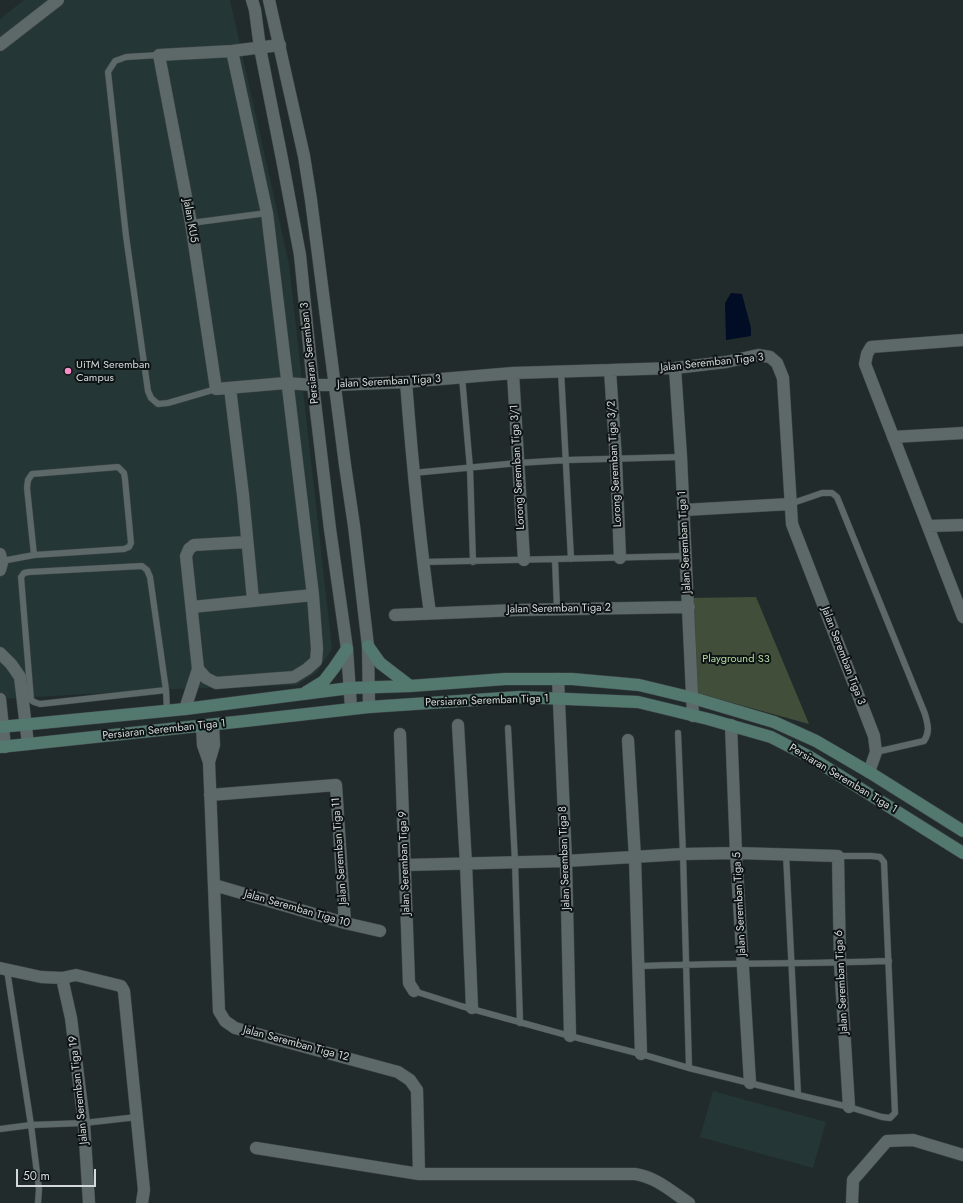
<!DOCTYPE html>
<html>
<head>
<meta charset="utf-8">
<style>
  body { margin:0 }
  #map { position:relative; width:963px; height:1203px; overflow:hidden; background:#222b2b; font-family:Jost,sans-serif }
  canvas { display:block }
  .scale { position:absolute; left:16px; top:1169px; width:80px; height:18px; box-sizing:border-box; border:2px solid #d3d9d9; border-top:0; padding-left:5px; font-size:12px; line-height:14px; white-space:nowrap; color:#d3d9d9; -webkit-text-stroke:3px #0e1313; paint-order:stroke }
</style>
</head>
<body>
<div id="map">
<canvas width="963" height="1203"></canvas>
<div class="scale">50 m</div>
</div>
<script>
const ctx = document.querySelector('canvas').getContext('2d');
ctx.lineJoin = 'round';
function fillPath(path, color) {
  ctx.fillStyle = color;
  ctx.fill(path, 'evenodd');
}
function stroke(path, color, width, dash) {
  ctx.strokeStyle = color;
  ctx.lineWidth = width;
  ctx.lineCap = dash ? 'butt' : 'round';
  ctx.setLineDash(dash || []);
  ctx.stroke(path);
}
function write(font, color, halo, rows, align = 'center') {
  ctx.font = font + ' Jost,sans-serif';
  ctx.lineWidth = 4;
  ctx.setLineDash([]);
  ctx.textBaseline = 'middle';
  ctx.strokeStyle = halo;
  ctx.fillStyle = color;
  for (const [text, x, y, turn = 0] of rows) {
    ctx.save();
    ctx.translate(x, y);
    ctx.rotate((+turn || 0) * Math.PI / 180);
    ctx.textAlign = isNaN(turn) ? turn : align;
    if (halo) ctx.strokeText(text, 0, 0);
    ctx.fillText(text, 0, 0);
    ctx.restore();
  }
}
const built = new Path2D(`
  M24,0H230L289,264L332,649L317,672L297,685L174,689L0,699V19Z
  M713,1091L826,1122L813,1168L700,1137Z`);
const green = new Path2D(`
  M756,597L809,724L697,693L690,598Z`);
const water = new Path2D(`
  M731,293L742,294L751,328V336L726,340L725,303Z`);
const service = new Path2D(`
  M159,55L126,57L115,61L108,72L126,236L148,391L151,398L158,404L168,403L216,389
  M191,223L267,213
  M561,371L571,559
  M462,377L470,468L473,562
  M413,473L518,463L567,460L681,457
  M790,504L822,493H832L837,497L925,714C928,725 930,732 924,741L876,752
  M555,560L557,609
  M2,561L34,555L124,549L129,547L131,543L125,479L124,473L118,467L32,474L28,480L27,488L34,555
  M423,562L686,556
  M166,690L40,704L34,702L31,700L21,577L24,573L29,572L142,566L147,570L150,577L166,690L167,710
  M508,728L515,862L520,1023
  M678,733L683,854L689,1068
  M786,854L798,1095
  M639,966C722,963 805,964 889,961
  M7,970L31,1125L39,1189L38,1203
  M414,991L461,1006L570,1036L641,1054L689,1068L798,1095L849,1107L882,1117L890,1118L895,1113L884,862L880,857L871,856H838
  M0,1129L31,1125L84,1123L137,1117`);
const minor = new Path2D(`
  M0,45L58,0
  M280,45L232,51L159,55L191,223L216,389L286,383L313,385H336L406,382L513,373L675,368L726,362L758,355L770,357L777,363L783,378L792,524L874,736L876,752L869,772
  M963,340L871,347L867,354L865,364L963,617
  M675,368L681,457L693,716
  M610,370L616,460L620,558
  M513,373L524,560
  M406,382C412,459 419,536 430,613
  M230,388L243,495L253,600
  M893,437L963,433
  M684,510L790,504
  M928,526L963,525
  M0,554L2,563L0,570
  M192,607L313,595
  M395,615L517,610L689,607
  M0,653L11,664L20,677L28,744
  M198,669L206,678L216,683L294,677L307,669L316,661L317,649L313,595L267,213L232,51
  M558,679L566,861L570,1036
  M0,699L5,747
  M185,709L198,669L186,556L189,549L194,545L247,542
  M213,725L214,745L209,762L219,1011L225,1021L235,1028L398,1072L410,1080L417,1090L419,1174
  M458,725L466,864L472,1008
  M731,725L736,853L750,1083
  M202,726L203,745L209,762
  M400,734L409,983L414,991
  M628,740L635,858L641,1054
  M210,795L336,785L345,923
  M405,865L566,861L683,854L736,853L838,856L840,963L849,1107
  M214,885L345,923L380,931
  M0,968L41,977L62,978L76,975L121,986L124,991L144,1190L142,1203
  M62,978L71,1018L84,1123L89,1203
  M256,1148L419,1174H635C656,1177 672,1192 689,1203
  M852,1203L853,1180L887,1141L913,1140L963,1155`);
const tertiary = new Path2D(`
  M252,0L255,10L260,48L282,159L300,255L313,385L330,529L347,649L351,708
  M269,0L304,156L311,200L345,465L354,526L368,646L369,707`);
const secondary = new Path2D(`
  M368,646L380,663L410,686
  M306,692L324,681L334,668L347,649
  M0,727L185,709L350,688L410,686L505,679H572L639,685L693,698L774,722L816,741L869,772L963,831
  M0,747L245,721L369,707L520,697L638,702L708,719L771,737L810,757L963,853`);
const markers = [
  [68,371,4,"#fa8fc8"]
];
const streetNames = [
  ["Jalan KU5",190,221,80],
  ["Persiaran Seremban 3",310,353,-96],
  ["Jalan Seremban Tiga 3",712,363,-6],
  ["Jalan Seremban Tiga 3",389,382,-3],
  ["Lorong Seremban Tiga 3/2",615,464,-93],
  ["Lorong Seremban Tiga 3/1",518,467,-93],
  ["Jalan Seremban Tiga 1",685,542,-93],
  ["Jalan Seremban Tiga 2",559,609,-1],
  ["Jalan Seremban Tiga 3",843,656,69],
  ["Persiaran Seremban Tiga 1",487,701,-2],
  ["Persiaran Seremban Tiga 1",164,730,-6],
  ["Persiaran Seremban Tiga 1",843,779,31],
  ["Jalan Seremban Tiga 11",340,851,-94],
  ["Jalan Seremban Tiga 8",565,858,-92],
  ["Jalan Seremban Tiga 9",405,863,-92],
  ["Jalan Seremban Tiga 5",740,904,-93],
  ["Jalan Seremban Tiga 10",297,909,16],
  ["Jalan Seremban Tiga 6",842,982,-93],
  ["Jalan Seremban Tiga 12",296,1044,15],
  ["Jalan Seremban Tiga 19",79,1090,-96]
];
const poiNames = [
  ["UiTM Seremban",76,365],
  ["Campus",76,378]
];
const parkNames = [
  ["Playground S3",736,659]
];
fillPath(built, '#243636');
fillPath(green, '#414f3a');
fillPath(water, '#000d25');
stroke(service, '#3f4647', 7);
stroke(minor, '#3f4647', 13);
stroke(tertiary, '#3f4647', 13);
stroke(secondary, '#3f4647', 13);
stroke(service, '#5d6868', 6);
stroke(minor, '#5d6868', 12);
stroke(tertiary, '#5d6868', 12);
stroke(secondary, '#53786d', 12);
for (const [x, y, r, color] of markers) {
  const dot = new Path2D();
  dot.arc(x, y, r, 0, 2 * Math.PI);
  ctx.fillStyle = color;
  ctx.fill(dot);
  stroke(dot, '#0e1313', 1.5);
}
write('11px', '#d3d9d9', '#0e1313', streetNames);
write('11px', '#d3d9d9', '#0e1313', poiNames, 'left');
write('11px', '#b6dca4', '#0e1313', parkNames);
</script>
</body>
</html>
